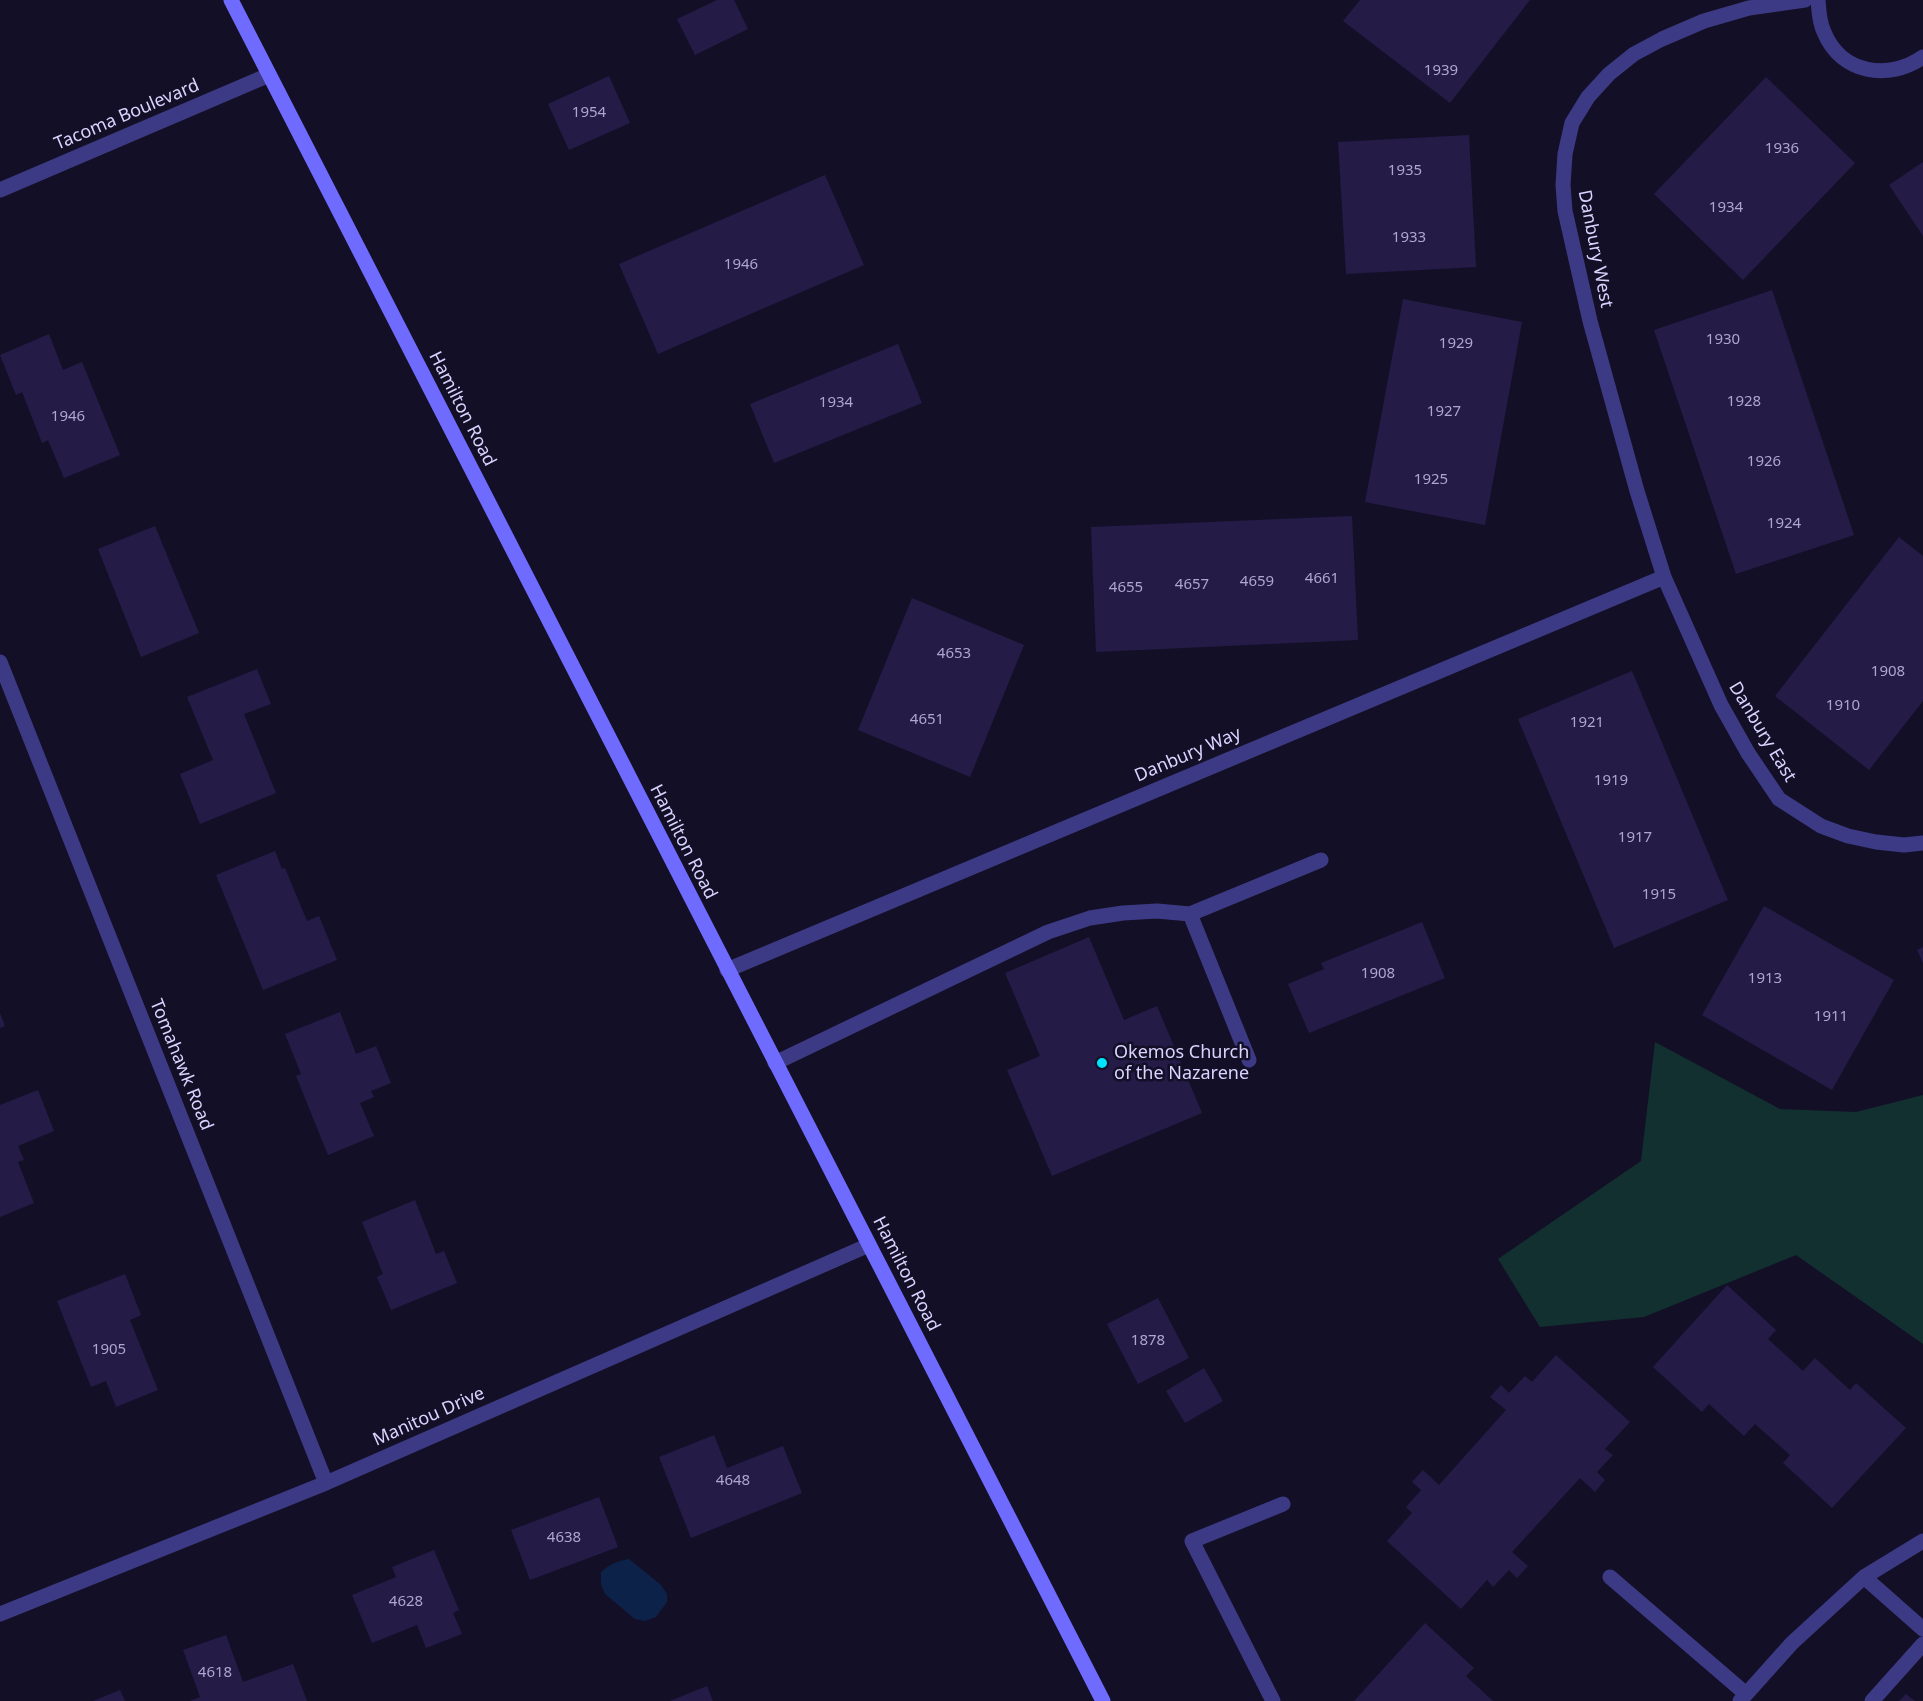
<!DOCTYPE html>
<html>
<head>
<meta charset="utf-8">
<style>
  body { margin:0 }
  canvas { display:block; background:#130f26 }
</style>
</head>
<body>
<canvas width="1923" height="1701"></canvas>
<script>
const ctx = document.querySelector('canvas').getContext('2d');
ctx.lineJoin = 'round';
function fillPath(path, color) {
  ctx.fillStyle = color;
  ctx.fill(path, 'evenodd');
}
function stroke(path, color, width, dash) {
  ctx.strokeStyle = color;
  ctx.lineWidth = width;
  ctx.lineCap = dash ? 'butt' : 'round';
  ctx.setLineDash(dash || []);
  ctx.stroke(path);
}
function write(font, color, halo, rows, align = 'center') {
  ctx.font = font + ' "Noto Sans",sans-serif';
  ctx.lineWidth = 5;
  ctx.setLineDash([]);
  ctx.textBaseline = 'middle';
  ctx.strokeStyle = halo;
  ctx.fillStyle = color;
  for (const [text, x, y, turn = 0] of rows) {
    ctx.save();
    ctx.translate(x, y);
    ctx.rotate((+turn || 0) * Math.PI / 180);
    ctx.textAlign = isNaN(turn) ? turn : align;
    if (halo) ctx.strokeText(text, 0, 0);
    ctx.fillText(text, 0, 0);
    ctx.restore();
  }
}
const green = new Path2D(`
  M1655,1042L1780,1109L1856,1112L1923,1095V1344L1796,1255L1644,1317L1540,1327L1498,1259L1641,1161Z`);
const water = new Path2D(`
  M629,1559L661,1585L667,1594V1602L656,1617L645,1621L635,1619L605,1594L601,1584V1572C610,1564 617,1561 629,1559Z`);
const building = new Path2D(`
  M717,0H734L748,29L695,55L677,19Z
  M1360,0H1530L1450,103L1343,21Z
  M609,76L630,123L569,150L548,104Z
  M1766,77L1855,163L1743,280L1654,194Z
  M1469,135L1476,267L1346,274L1338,142Z
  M1923,162V236L1889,185Z
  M825,175L864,265L658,354L619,264Z
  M1772,290L1854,535L1736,574L1654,330Z
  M1403,299L1522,322L1485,525L1365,502Z
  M49,334L63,370L82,362L120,455L64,478L48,440L42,443L22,392L16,395L0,355Z
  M898,344L922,403L774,463L750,404Z
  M1352,516L1358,640L1096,652L1091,527Z
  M155,526L199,633L141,657L98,549Z
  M1899,537L1923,556V701L1869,770L1775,696Z
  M912,598L1024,645L970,777L858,730Z
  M257,669L271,704L244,714L276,793L200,824L180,774L213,760L187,697Z
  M1632,671L1728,900L1614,948L1518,719Z
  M275,851L282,869L285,868L307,921L319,916L337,960L263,990L216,875Z
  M1764,906L1894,980L1832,1090L1702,1015Z
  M1422,922L1445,978L1309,1033L1288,984L1324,969L1321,963Z
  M1089,937L1124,1020L1157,1006L1202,1113L1052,1176L1007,1070L1040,1056L1005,973Z
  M1923,947V963L1917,950Z
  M340,1012L356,1054L376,1046L391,1083L371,1091L374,1097L360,1103L374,1136L328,1155L296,1076L301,1074L285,1034Z
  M0,1013L5,1026L0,1028Z
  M38,1090L54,1131L18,1146L24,1160L18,1162L34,1203L0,1217V1105Z
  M415,1200L436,1254L444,1251L457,1283L391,1310L377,1277L383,1274L362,1222Z
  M125,1274L141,1315L130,1320L158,1390L116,1407L106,1381L91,1387L57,1301Z
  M1727,1285L1776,1330L1768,1339L1803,1371L1815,1358L1850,1390L1856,1383L1906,1428L1832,1508L1783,1463L1790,1455L1755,1424L1744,1436L1709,1404L1702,1412L1653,1367Z
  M1158,1298L1189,1358L1138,1384L1107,1324Z
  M1556,1355L1630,1422L1605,1449L1613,1455L1597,1472L1605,1480L1595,1492L1580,1478L1512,1552L1528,1566L1517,1578L1509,1570L1493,1587L1487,1580L1461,1609L1387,1541L1412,1513L1406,1507L1421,1490L1412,1482L1423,1470L1439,1485L1506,1410L1490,1397L1501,1385L1509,1393L1525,1376L1532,1382Z
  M1204,1368L1223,1401L1185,1423L1166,1391Z
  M714,1435L727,1468L783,1446L802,1493L691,1538L659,1457Z
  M599,1497L618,1547L530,1580L511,1530Z
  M434,1550L459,1610L453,1613L462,1634L426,1648L417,1625L372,1643L352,1595L396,1577L392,1567Z
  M1425,1623L1474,1668L1466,1676L1493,1701H1354Z
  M226,1635L243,1682L293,1664L307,1701H190L200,1697L183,1650Z
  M707,1686L713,1701H670Z
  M120,1690L125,1701H93Z
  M1906,1694L1915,1701H1899Z`);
const lane = new Path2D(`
  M1190,914L1249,1060
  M775,1063L1048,932L1090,918L1123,913L1157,911L1190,914L1321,860
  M1610,1577L1746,1694
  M1864,1577L1923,1629
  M1273,1701L1192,1541L1283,1504
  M1740,1701L1792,1643L1864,1577L1923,1541
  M1872,1701L1923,1644`);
const street = new Path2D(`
  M1805,0L1749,8L1704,21L1662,39L1634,54L1609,74L1588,97L1572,123L1565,154L1563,185L1565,211L1590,321L1637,491L1664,577L1721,705L1748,753L1779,799L1821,826L1848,836L1876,842L1904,845L1923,843
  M1818,0C1819,11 1819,22 1824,32C1841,74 1889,81 1923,57
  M0,190L269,75
  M0,662L326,1483
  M727,970L1664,577
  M0,1614L326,1483L869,1245`);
const secondary = new Path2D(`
  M231,0L1103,1701`);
const markers = [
  [1102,1063,6,"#00e5ff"]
];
const numberNames = [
  ["1939",1441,71],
  ["1954",589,113],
  ["1936",1782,149],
  ["1935",1405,171],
  ["1934",1726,208],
  ["1933",1409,238],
  ["1946",741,265],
  ["1930",1723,340],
  ["1929",1456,344],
  ["1928",1744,402],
  ["1934",836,403],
  ["1927",1444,412],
  ["1946",68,417],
  ["1926",1764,462],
  ["1925",1431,480],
  ["1924",1784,524],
  ["4661",1322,579],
  ["4659",1257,582],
  ["4657",1192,585],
  ["4655",1126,588],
  ["4653",954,654],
  ["1908",1888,672],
  ["1910",1843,706],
  ["4651",927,720],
  ["1921",1587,723],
  ["1919",1611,781],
  ["1917",1635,838],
  ["1915",1659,895],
  ["1908",1378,974],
  ["1913",1765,979],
  ["1911",1831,1017],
  ["1878",1148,1341],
  ["1905",109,1350],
  ["4648",733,1481],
  ["4638",564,1538],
  ["4628",406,1602],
  ["4618",215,1673]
];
const streetNames = [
  ["Tacoma Boulevard",127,115,-23],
  ["Danbury West",1595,249,79],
  ["Hamilton Road",462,409,63],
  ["Danbury East",1762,732,59],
  ["Danbury Way",1188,755,-23],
  ["Hamilton Road",683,842,63],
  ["Tomahawk Road",181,1065,68],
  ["Hamilton Road",906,1274,63],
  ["Manitou Drive",429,1417,-24]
];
const poiNames = [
  ["Okemos Church",1114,1053],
  ["of the Nazarene",1114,1074]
];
fillPath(green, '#12302f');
fillPath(water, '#0c2248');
fillPath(building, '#241b47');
stroke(lane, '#3d3a85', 15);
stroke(street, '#3d3a85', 15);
stroke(secondary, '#6f6bff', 15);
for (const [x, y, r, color] of markers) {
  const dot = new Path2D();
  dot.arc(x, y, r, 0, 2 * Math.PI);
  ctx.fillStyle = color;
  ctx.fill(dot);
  stroke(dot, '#130f26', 2);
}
write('15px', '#aca6d1', null, numberNames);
write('18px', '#d9d4ff', '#130f26', streetNames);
write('18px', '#d9d4ff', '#130f26', poiNames, 'left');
</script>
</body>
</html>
